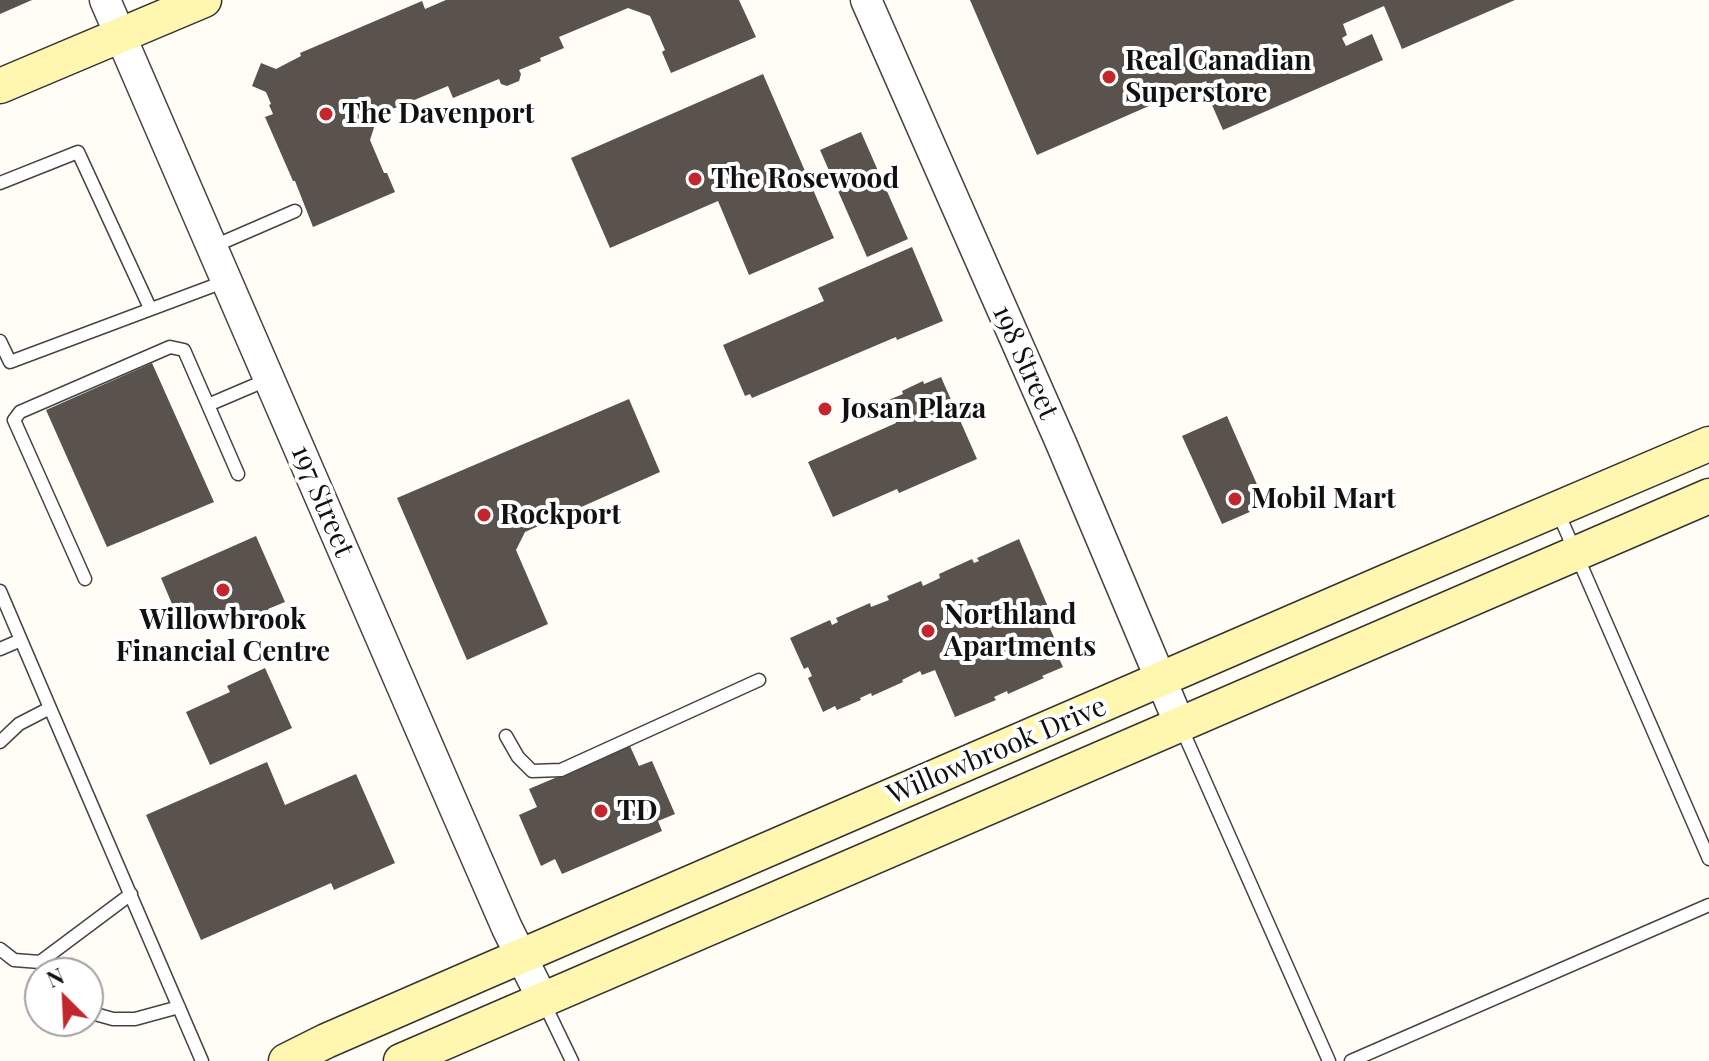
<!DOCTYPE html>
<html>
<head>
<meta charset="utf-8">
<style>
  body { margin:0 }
  #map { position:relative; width:1709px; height:1061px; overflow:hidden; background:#fffdf5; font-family:"Playfair Display",serif }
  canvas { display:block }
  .north { position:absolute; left:24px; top:957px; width:80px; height:80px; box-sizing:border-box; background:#fff; border:2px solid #a0a0a0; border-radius:50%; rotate:336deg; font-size:22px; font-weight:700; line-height:32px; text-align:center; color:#111 }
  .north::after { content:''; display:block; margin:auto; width:28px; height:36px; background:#c4262e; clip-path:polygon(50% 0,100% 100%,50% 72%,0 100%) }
</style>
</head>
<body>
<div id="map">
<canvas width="1709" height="1061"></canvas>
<div class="north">N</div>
</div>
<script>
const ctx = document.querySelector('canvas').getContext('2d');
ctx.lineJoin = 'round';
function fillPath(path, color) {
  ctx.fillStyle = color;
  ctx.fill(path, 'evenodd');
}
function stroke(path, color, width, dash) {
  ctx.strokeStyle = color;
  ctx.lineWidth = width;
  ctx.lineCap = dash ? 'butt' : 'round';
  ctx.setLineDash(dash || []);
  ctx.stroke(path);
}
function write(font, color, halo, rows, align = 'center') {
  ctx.font = font + ' "Playfair Display",serif';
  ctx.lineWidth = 8;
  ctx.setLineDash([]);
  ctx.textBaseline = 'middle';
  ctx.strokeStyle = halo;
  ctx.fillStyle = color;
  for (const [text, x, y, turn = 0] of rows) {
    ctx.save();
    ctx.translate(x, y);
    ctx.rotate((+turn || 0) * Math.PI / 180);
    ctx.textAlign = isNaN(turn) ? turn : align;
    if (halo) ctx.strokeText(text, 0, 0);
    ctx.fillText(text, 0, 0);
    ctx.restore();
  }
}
const building = new Path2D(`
  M0,0H32L0,14Z
  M446,0H739L756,37L671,73L662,52L665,50L650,16L628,8L559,37L564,48L540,58L541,61L519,70L521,74L519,81L507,86L501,84L499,79L453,98L448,86L378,115L370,140L384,173H387L395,192L313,227L295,181H293L265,117L273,114L269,105L271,104L266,92L252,86L261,63L276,69L301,56L300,53L422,1L425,9Z
  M970,0H1515L1402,49L1384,6L1343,24L1347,35L1342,38L1346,46L1372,34L1383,60L1223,130L1212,105L1239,93L1234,82L1211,93L1206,81L1037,155Z
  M763,74L834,238L749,275L718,201L610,248L571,158Z
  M861,132L908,239L867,257L820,150Z
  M912,247L943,321L897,340L896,337L752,398L750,394L745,396L723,345L824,301L818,288Z
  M152,363L214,502L107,547L46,410Z
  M941,377L977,459L899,493L897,489L833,517L808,462L896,423L886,401L903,394L902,391L923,381L924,384Z
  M629,399L660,472L525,532L516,550L548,624L467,660L397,498Z
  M1227,416L1266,505L1222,524L1182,436Z
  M256,536L285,602L268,609L271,616L259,621L256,614L245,618L241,610L230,606L226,607L223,616L215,613L178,629L168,606L172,604L161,578Z
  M1019,539L1054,621L1048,624L1061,653L1057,654L1063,667L1042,676L1044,678L1008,694L1007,691L994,697L996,700L955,717L935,670L922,675L920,671L902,680L903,682L872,696L871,693L860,698L861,700L837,710L835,706L823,712L808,678L812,676L808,667L804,669L790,638L830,620L832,625L838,622L836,618L870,603L871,607L889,600L887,596L921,581L923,586L940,578L939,574L972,559L974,563L979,561L977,558Z
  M265,668L292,728L210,765L186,712L230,692L227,686Z
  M630,746L639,766L652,761L675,814L658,821L662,831L562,874L555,859L541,866L519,815L537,807L529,789Z
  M267,762L285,805L356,774L395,863L334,890L331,883L322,887L201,940L146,815Z`);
const service = new Path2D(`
  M0,183L78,152L150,308
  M212,247L295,211
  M0,341L10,362L226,281
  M208,405L238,474
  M1557,510L1709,859
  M85,579L14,420L20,412L170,347L184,350L208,405L269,379
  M0,591L50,708
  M0,649L21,640
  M1181,727L1329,1061
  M506,736L518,757L532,771L561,770L759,680
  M0,742L19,724L50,708L202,1061
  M0,949L14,960L40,962L131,894
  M544,1003L572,1061
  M88,1012L113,1019H135L179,1007
  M1351,1061L1709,905`);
const tertiary = new Path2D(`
  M105,0L456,811L507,928L543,1000
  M866,0L1061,443L1180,725`);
const secondary = new Path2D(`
  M0,86L204,0
  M286,1061L326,1041L480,974L1383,583L1709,444
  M401,1061L1709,496`);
const markers = [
  [1109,77,8,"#c4262e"],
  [326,114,8,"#c4262e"],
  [695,179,8,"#c4262e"],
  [825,409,8,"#c4262e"],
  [1235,499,8,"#c4262e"],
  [484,515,8,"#c4262e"],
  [223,590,8,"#c4262e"],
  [928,631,8,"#c4262e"],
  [601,811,8,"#c4262e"]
];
const poiNames = [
  ["Real Canadian",1125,61],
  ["Superstore",1125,93],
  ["The Davenport",342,114],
  ["The Rosewood",711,179],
  ["Josan Plaza",841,409],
  ["Mobil Mart",1251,499],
  ["Rockport",500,515],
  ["Northland",944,615],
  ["Apartments",944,647],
  ["Willowbrook",223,620,"center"],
  ["Financial Centre",223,652,"center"],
  ["TD",617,811]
];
const streetNames = [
  ["198 Street",1025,362,66],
  ["197 Street",322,501,67],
  ["Willowbrook Drive",997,751,-23]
];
fillPath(building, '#5a524d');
stroke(service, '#444', 15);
stroke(tertiary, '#444', 33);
stroke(secondary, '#333', 37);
stroke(service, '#fff', 12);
stroke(tertiary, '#fff', 30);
stroke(secondary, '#fff6b0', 34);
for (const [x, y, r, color] of markers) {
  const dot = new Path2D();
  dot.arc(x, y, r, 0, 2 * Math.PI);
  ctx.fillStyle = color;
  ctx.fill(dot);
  stroke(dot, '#fff', 3);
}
write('bold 28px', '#111', '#fff', poiNames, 'left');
write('28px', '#111', '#fff', streetNames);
</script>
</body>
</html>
